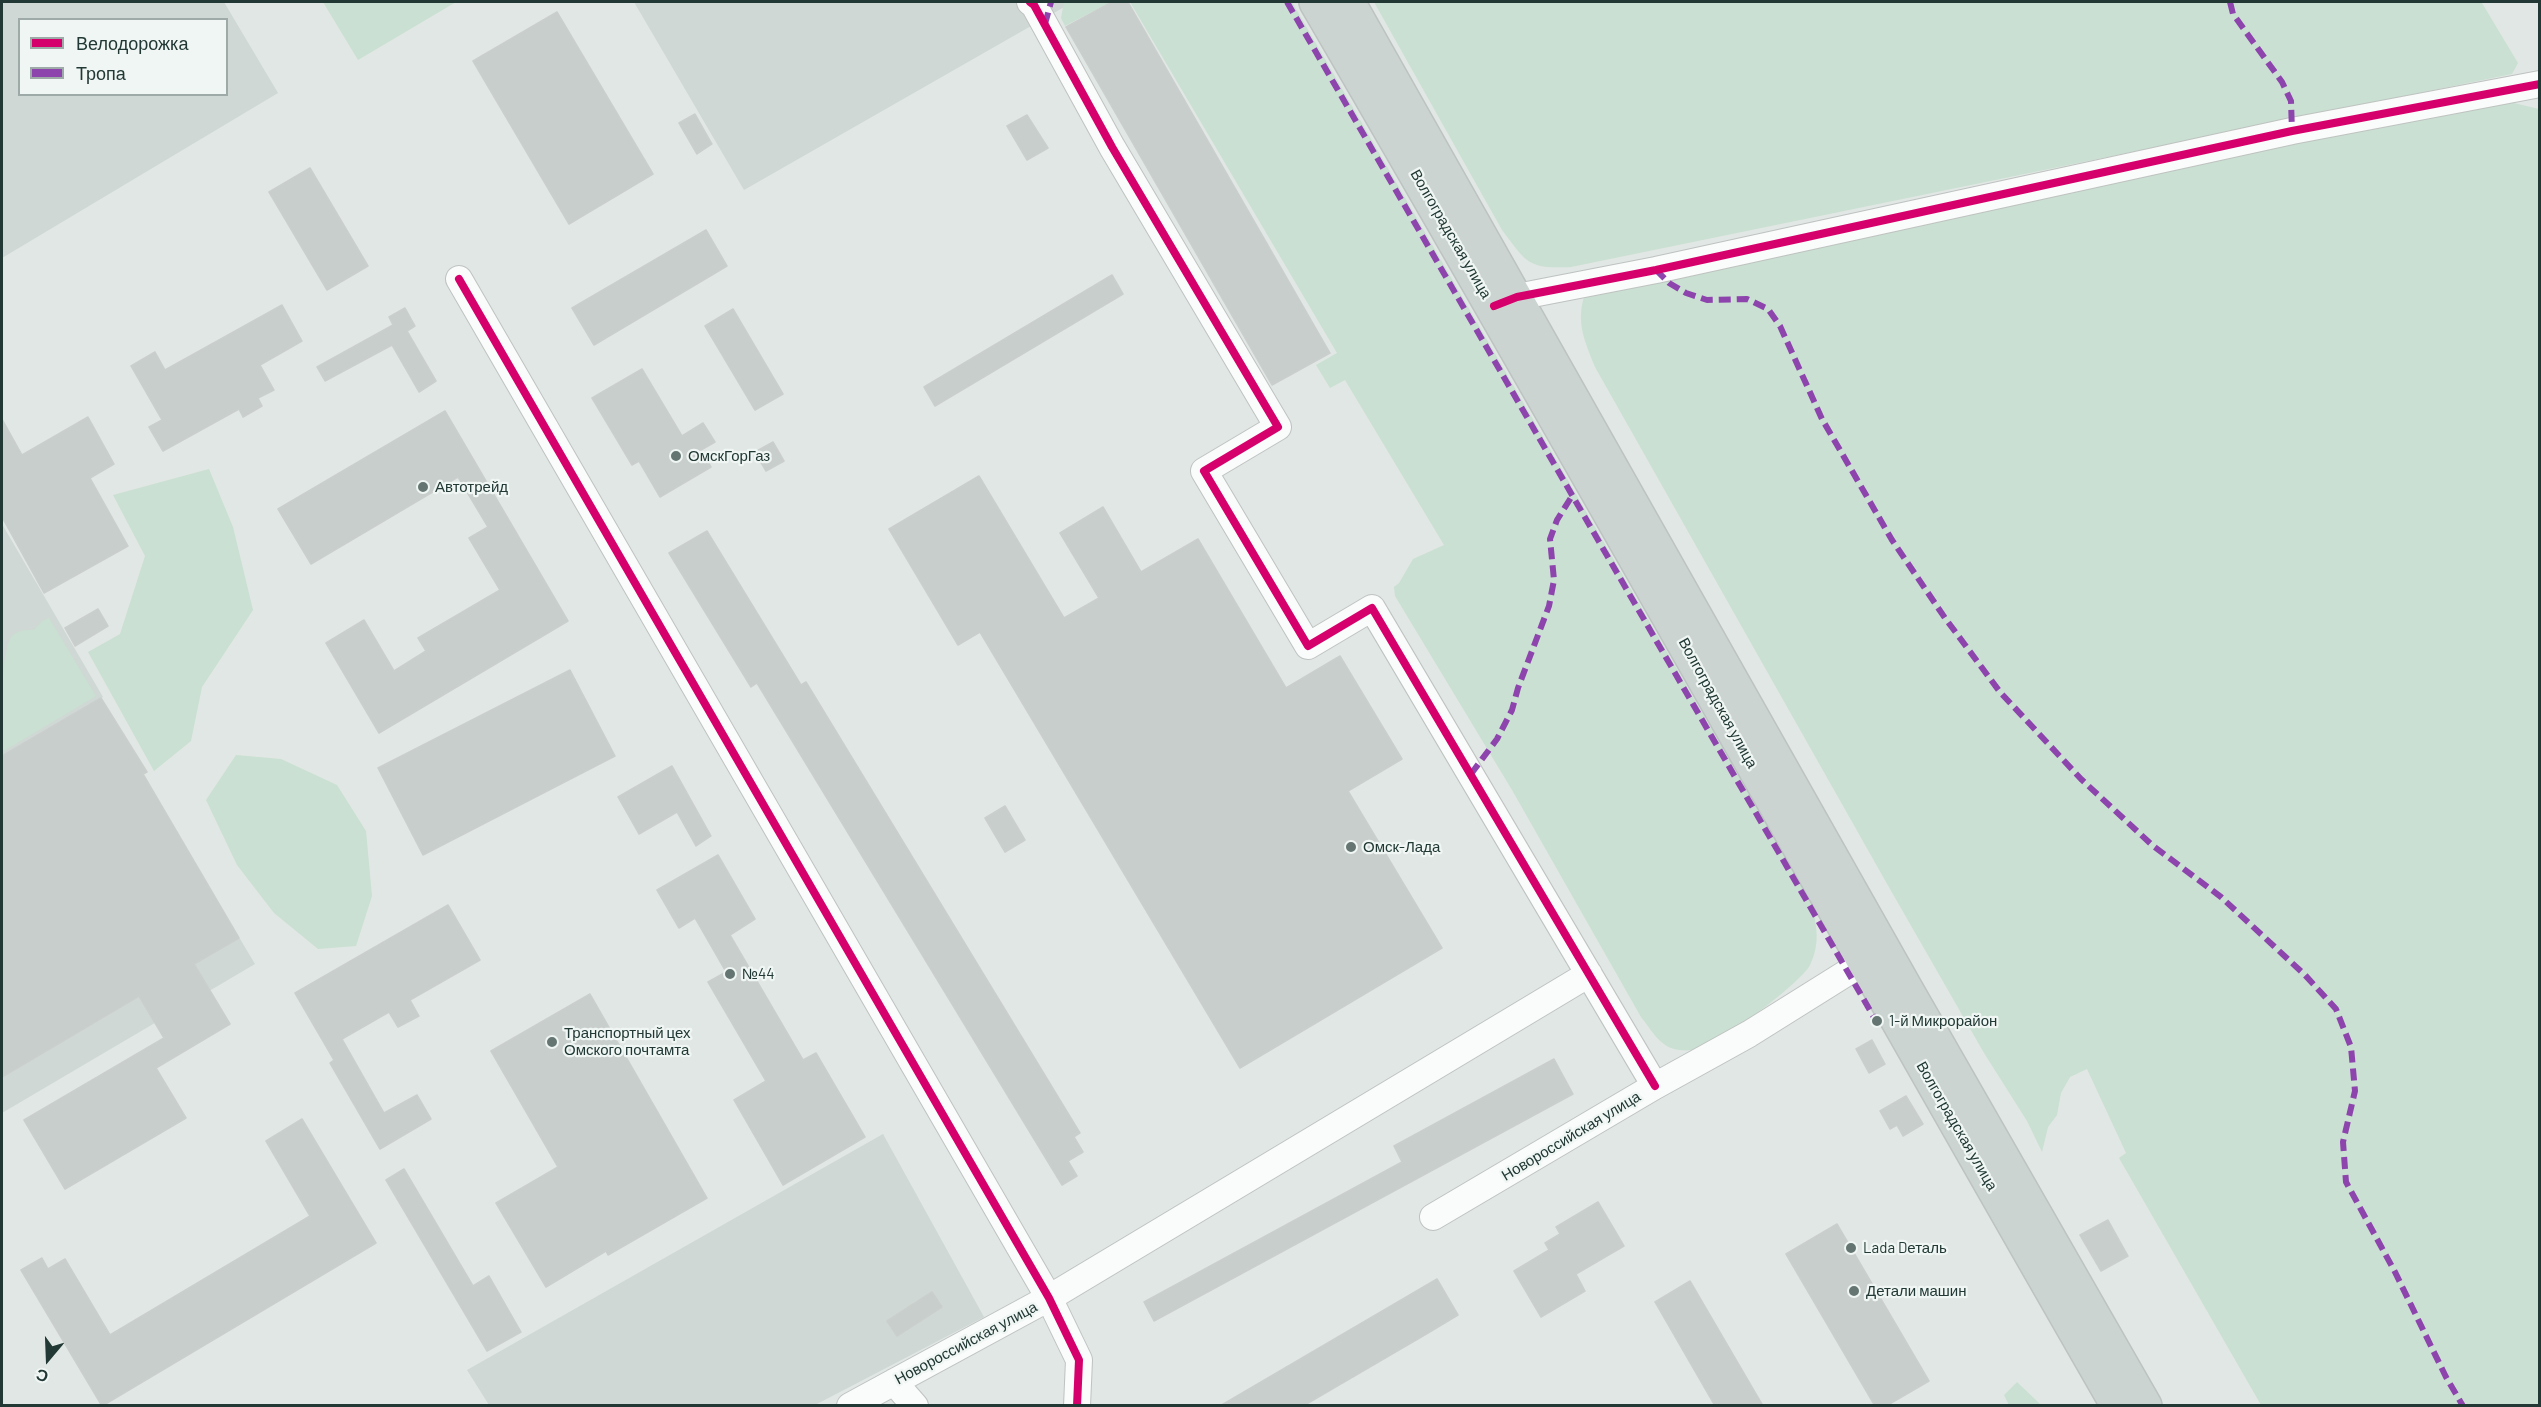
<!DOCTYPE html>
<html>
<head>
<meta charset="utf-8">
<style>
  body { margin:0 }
  #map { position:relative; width:2541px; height:1407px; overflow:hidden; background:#e1e7e4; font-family:Barlow,sans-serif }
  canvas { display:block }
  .frame { position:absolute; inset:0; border:3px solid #213834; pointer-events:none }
  .legend { position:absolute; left:18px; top:18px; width:210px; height:78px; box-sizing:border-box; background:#eff6f3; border:2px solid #9daaa7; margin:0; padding:8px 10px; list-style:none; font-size:18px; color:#213834 }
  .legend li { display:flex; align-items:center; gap:12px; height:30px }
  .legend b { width:30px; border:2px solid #9daaa7 }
  .north { position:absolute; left:18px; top:1329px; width:60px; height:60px; -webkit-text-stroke:4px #eff6f3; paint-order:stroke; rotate:199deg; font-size:16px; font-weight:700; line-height:24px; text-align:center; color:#213834 }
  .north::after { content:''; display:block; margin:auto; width:21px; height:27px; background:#213834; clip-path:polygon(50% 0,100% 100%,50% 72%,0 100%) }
</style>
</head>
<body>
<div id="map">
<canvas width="2541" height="1407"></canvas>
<div class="frame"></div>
<ul class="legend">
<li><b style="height:8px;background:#d6006c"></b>Велодорожка</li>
<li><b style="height:8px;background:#8e44ad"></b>Тропа</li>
</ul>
<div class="north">С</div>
</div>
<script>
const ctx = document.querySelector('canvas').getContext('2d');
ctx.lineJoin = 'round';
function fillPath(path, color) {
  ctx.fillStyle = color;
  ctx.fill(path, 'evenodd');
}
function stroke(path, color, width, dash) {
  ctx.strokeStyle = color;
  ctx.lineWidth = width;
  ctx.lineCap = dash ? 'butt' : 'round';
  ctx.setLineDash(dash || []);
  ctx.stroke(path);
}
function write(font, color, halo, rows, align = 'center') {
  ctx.font = font + ' Barlow,sans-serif';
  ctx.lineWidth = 4.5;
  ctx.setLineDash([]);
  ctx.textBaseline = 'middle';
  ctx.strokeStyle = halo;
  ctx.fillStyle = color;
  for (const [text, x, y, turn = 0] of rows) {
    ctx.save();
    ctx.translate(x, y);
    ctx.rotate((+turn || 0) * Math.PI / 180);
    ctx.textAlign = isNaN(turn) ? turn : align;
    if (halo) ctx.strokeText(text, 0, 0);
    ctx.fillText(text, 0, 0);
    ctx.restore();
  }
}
const built = new Path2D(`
  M2,2H224L278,93L2,258ZM20,20H226V94H20Z
  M634,2H1073L744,190Z
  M2,524L103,697L2,756Z
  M194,862L255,964L2,1113V975Z
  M883,1134L984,1317L815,1405H489L467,1370Z`);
const green = new Path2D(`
  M323,2H456L358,60Z
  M1064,2H1111L1065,26L1061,18Z
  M1130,2H1292L1812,903C1816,926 1821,942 1810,965C1800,984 1722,1041 1701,1048C1692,1051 1682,1051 1674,1049C1659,1045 1650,1028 1641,1017L1512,790L1395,596L1394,587L1399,583L1413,559L1444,545L1345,380L1330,388L1316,365L1337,353Z
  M1374,2H2484L2482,3L2518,63L2512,74L1571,267C1528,269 1527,263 1502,230Z
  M2497,99L2539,109V1405H2261L2119,1158L2126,1153L2087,1069L2070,1077L2061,1093L2057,1115L2048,1127L2042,1152L2027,1121L1984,1053L1886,882L1595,367C1585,342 1576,323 1584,297Z
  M209,469L233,527L253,610L202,687L191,741L154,771L88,652L120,634L145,556L113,495Z
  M49,618L96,696L2,752C1,727 0,652 12,636C18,630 26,630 34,630L42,621Z
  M236,755L281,759L337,785L366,831L372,896L356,946L318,949L274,913L237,865L206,800Z
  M2017,1382L2038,1402L2041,1405H2009L2004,1395Z`);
const building = new Path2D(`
  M1112,2H1128L1330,353L1272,385L1066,27Z
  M557,12L653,174L569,224L473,61Z
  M695,114L712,144L697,154L679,123Z
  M1027,115L1048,148L1027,160L1007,126Z
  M310,168L368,266L327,290L269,192Z
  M706,230L727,266L594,345L572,308Z
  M1112,275L1123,294L935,406L924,387Z
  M282,305L302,341L260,365L274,390L258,398L262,406L243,417L239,409L163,451L149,427L162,420L131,366L155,352L165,370Z
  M405,308L415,326L407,331L436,381L419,392L392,345L325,381L317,367L393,325L389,317Z
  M733,309L783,394L755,410L705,326Z
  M642,369L682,436L703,423L715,442L701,450L711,467L660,497L639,461L632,465L592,398Z
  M445,411L568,621L379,733L326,643L364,620L394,671L426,651L418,638L500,590L469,538L488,527L458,477L311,564L278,509Z
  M88,417L114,464L90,478L128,546L44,593L2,517V419L22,455Z
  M773,442L784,461L766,471L755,452Z
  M979,476L1064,618L1099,598L1060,533L1103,507L1141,572L1198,539L1286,688L1340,656L1402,759L1348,791L1442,948L1240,1068L980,632L958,645L889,529Z
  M707,531L801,685L806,682L1080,1133L1074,1137L1083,1152L1068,1161L1077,1176L1062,1185L757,683L751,687L669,553Z
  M98,609L108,626L75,646L65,628Z
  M570,670L615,756L423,855L378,768Z
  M101,698L147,772L143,774L239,938L194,964L230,1024L156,1068L186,1118L65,1189L24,1120L164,1038L139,996L2,1077V756Z
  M672,766L711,836L696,846L677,812L639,834L618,797Z
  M1005,806L1025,840L1005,852L985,818Z
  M718,855L755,919L730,935L803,1060L816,1053L865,1137L783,1185L734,1100L766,1081L708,982L726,972L695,918L679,928L657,890Z
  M448,905L480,960L410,1000L419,1016L398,1027L389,1012L342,1039L384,1113L417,1095L431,1119L380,1149L330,1063L334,1060L295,993Z
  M590,994L707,1198L608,1255L606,1251L546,1287L496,1203L558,1167L491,1051Z
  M1872,1040L1885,1064L1869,1073L1856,1049Z
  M1554,1059L1573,1094L1154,1321L1144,1302L1402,1162L1394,1146Z
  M1906,1096L1923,1124L1903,1136L1897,1125L1890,1129L1880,1111Z
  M302,1119L376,1243L102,1406L21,1270L42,1258L48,1269L65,1259L110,1335L310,1216L266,1141Z
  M404,1169L473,1286L489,1276L521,1332L487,1351L386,1180Z
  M1598,1202L1624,1246L1576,1274L1585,1291L1541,1317L1514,1271L1549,1250L1545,1243L1560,1234L1556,1227Z
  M2108,1220L2128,1256L2101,1271L2080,1235Z
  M1837,1224L1929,1381L1886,1406H1875L1786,1254Z
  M1437,1279L1458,1315L1428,1333L1303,1406H1220Z
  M1690,1281L1763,1406H1715L1655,1302Z
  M932,1292L942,1307L897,1336L887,1321Z`);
const minor = new Path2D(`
  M1030,2L1034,5L1112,147L1278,427L1204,471L1308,646L1372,608L1655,1086
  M459,279L1049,1298L1079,1360L1077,1406
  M1498,304L1517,297L1656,270L2292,131L2540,84
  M1433,1217L1655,1086L1749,1034L1864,962
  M894,1382L915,1406
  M850,1406L1049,1298L1589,974`);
const primary = new Path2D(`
  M1316,2C1587,467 1849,939 2118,1406
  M1348,2L1906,989L2145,1406`);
const quiet = new Path2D(`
  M1287,2L1875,1019
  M2230,2L2233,14L2282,82L2291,101L2292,131
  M1045,24L1051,2
  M1656,270L1669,283L1686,293L1707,300L1747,299L1768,309L1780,326L1822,419L1892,540L1945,618L2000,692L2081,779L2152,845L2221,897L2305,975L2336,1009L2351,1047L2355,1091L2343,1142L2346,1182L2395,1272L2446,1377L2463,1406
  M1471,774L1497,739L1512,710L1518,688L1549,606L1554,580L1550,539L1557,520L1572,496`);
const cycleway = new Path2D(`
  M1030,2L1034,5L1112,147L1278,427L1204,471L1308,646L1372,608L1655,1086
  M459,279L1049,1298L1079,1360L1077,1406
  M1494,306L1517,297L1656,270L2292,131L2540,84`);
const markers = [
  [676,456,6,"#647572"],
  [423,487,6,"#647572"],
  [1351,847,6,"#647572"],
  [730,974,6,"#647572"],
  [1877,1021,6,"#647572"],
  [552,1042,6,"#647572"],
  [1851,1248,6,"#647572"],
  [1854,1291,6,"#647572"]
];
const streetNames = [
  ["Волгоградская улица",1451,234,60],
  ["Волгоградская улица",1718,703,61],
  ["Волгоградская улица",1957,1126,60],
  ["Новороссийская улица",1571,1136,-31],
  ["Новороссийская улица",966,1343,-28]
];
const poiNames = [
  ["ОмскГорГаз",688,456],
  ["Автотрейд",435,487],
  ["Омск-Лада",1363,847],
  ["№44",742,974],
  ["1-й Микрорайон",1889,1021],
  ["Транспортный цех",564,1033],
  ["Омского почтамта",564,1050],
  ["Lada Dеталь",1863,1248],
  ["Детали машин",1866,1291]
];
fillPath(built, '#cfd8d4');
fillPath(green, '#cae0d2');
fillPath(building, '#c8cecc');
stroke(building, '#cacfcd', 1.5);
stroke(minor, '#bec3c1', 28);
stroke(primary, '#bcc3c1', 36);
stroke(minor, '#fafbfb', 26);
stroke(primary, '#ccd4d2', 33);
stroke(quiet, '#8e44ad', 6, [12, 6]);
stroke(cycleway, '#d6006c', 8);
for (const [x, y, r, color] of markers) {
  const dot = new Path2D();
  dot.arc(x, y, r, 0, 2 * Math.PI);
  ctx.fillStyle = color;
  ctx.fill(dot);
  stroke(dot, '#eff6f3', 2);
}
write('15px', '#213834', '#eff6f3', streetNames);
write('15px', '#213834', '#eff6f3', poiNames, 'left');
</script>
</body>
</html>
